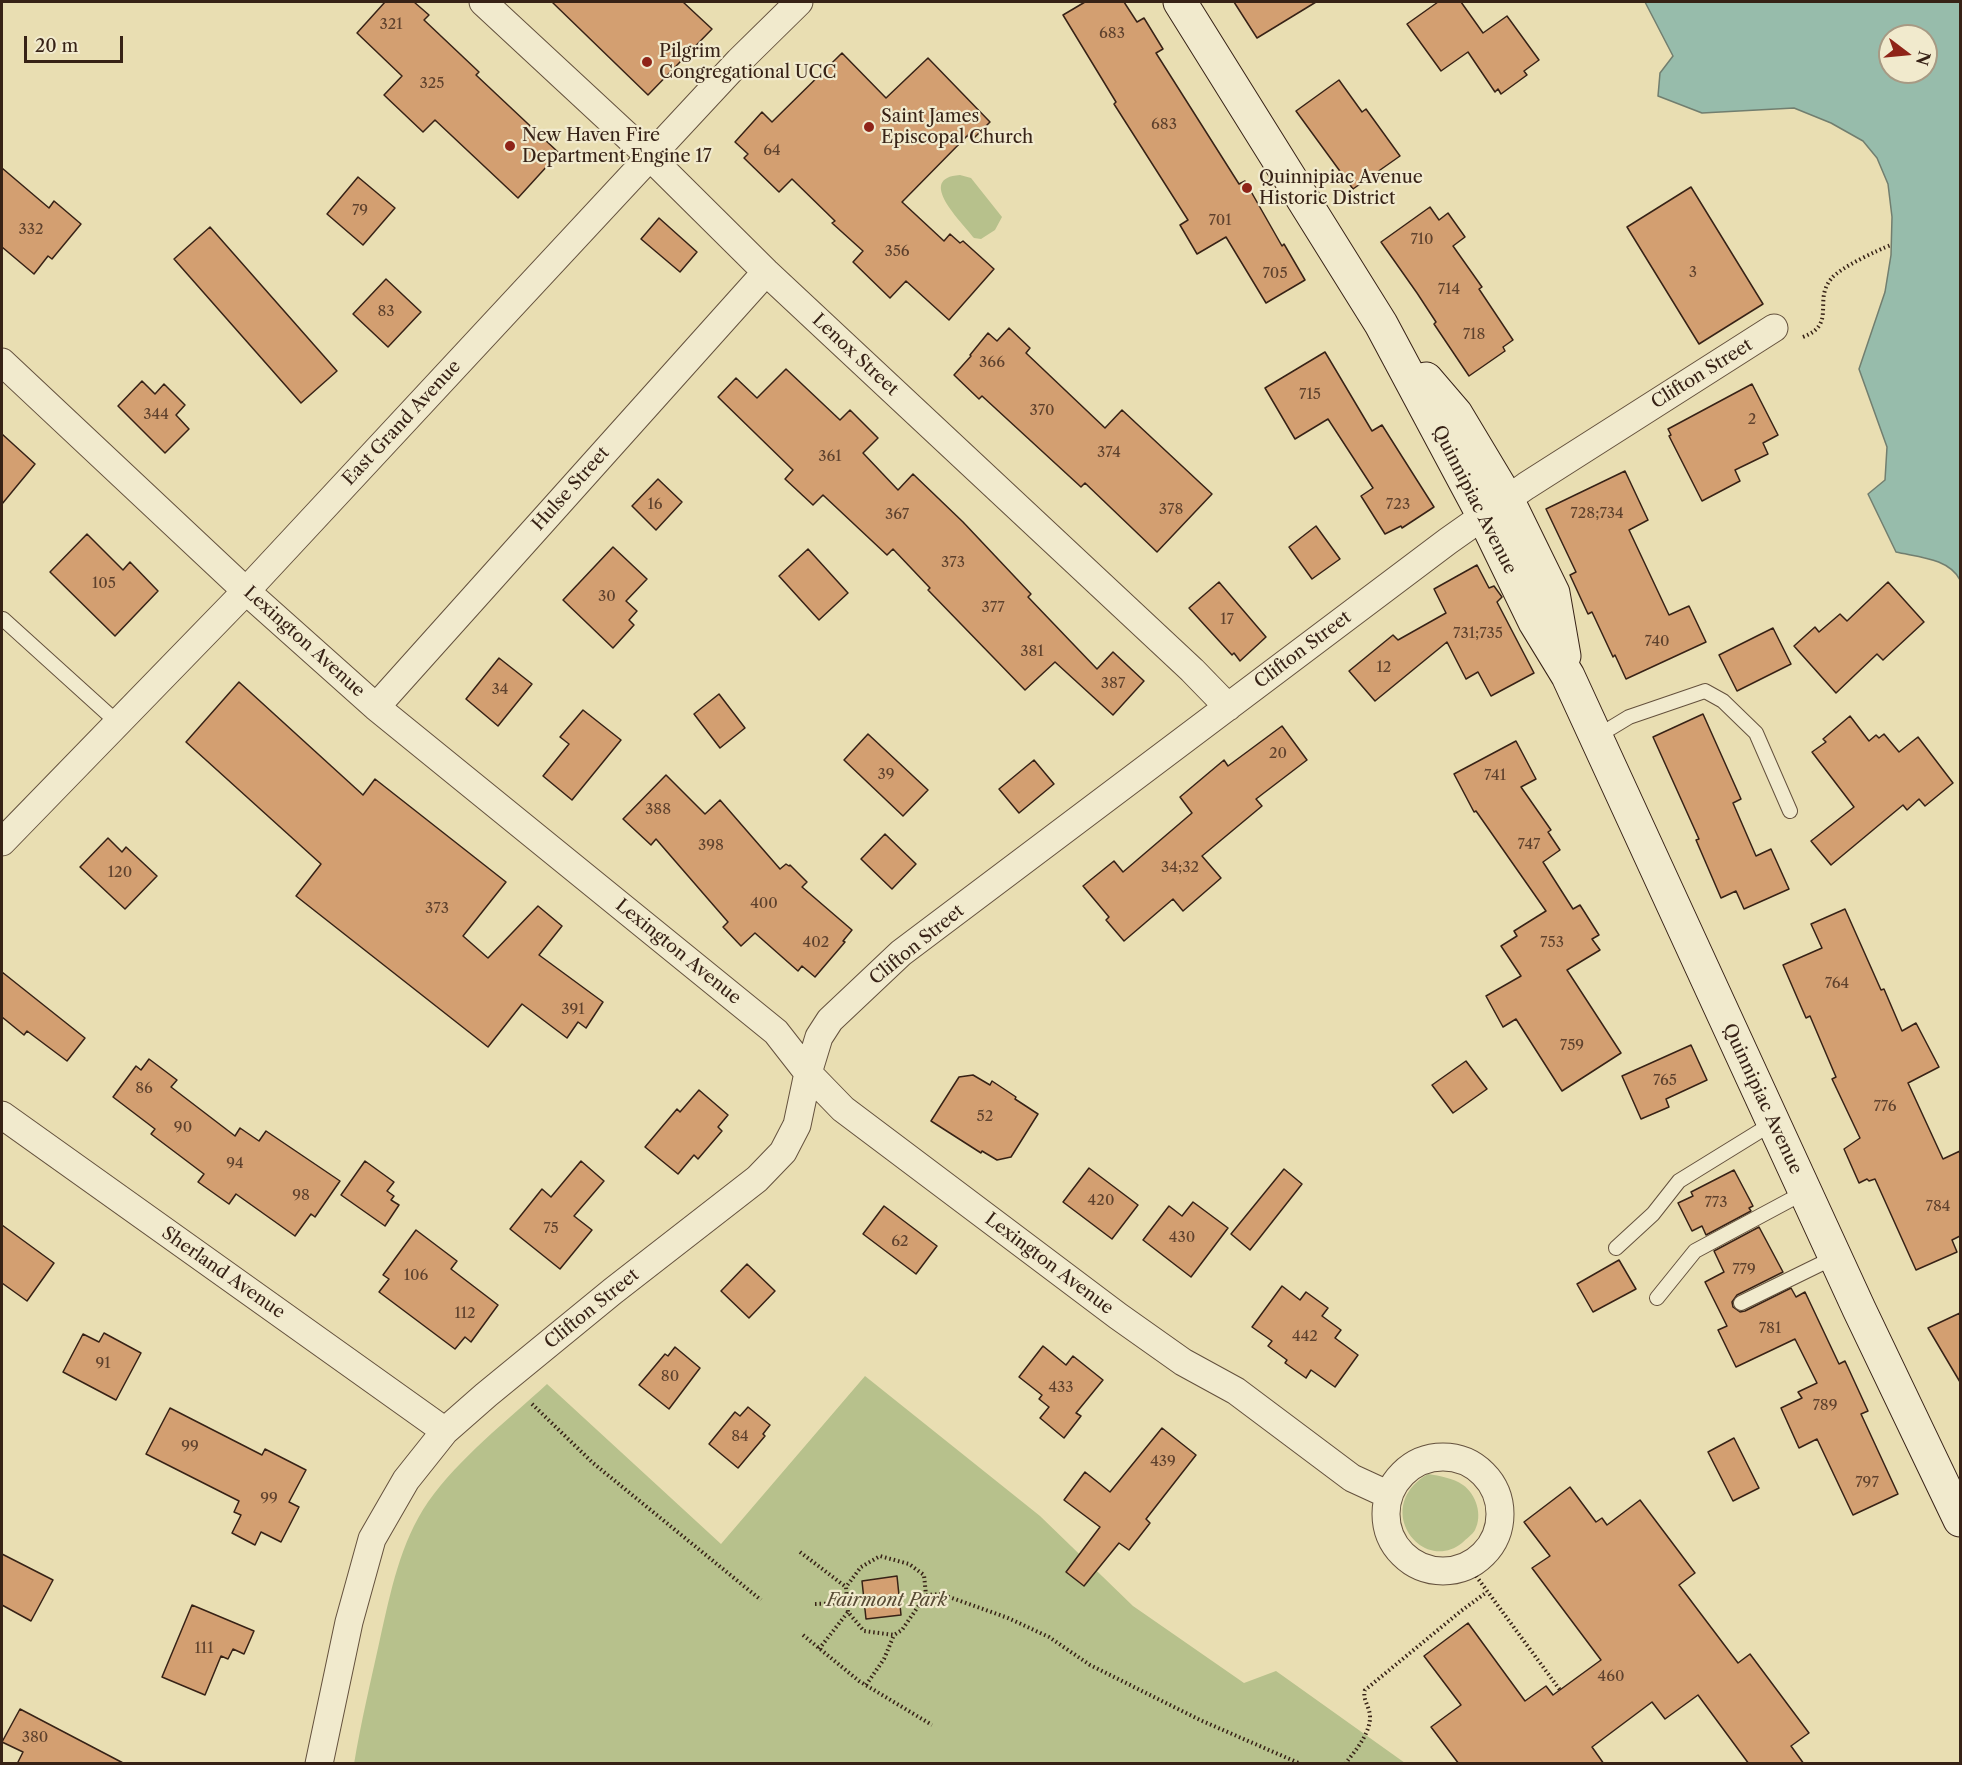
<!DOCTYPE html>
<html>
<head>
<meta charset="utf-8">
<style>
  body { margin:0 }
  #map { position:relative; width:1962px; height:1765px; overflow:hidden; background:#e9deb2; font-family:"Libre Caslon Text",serif }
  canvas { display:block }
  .frame { position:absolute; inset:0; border:3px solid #372216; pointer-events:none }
  .north { position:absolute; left:1878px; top:24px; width:60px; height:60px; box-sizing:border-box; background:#f1eacd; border:2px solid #a79a84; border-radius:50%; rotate:106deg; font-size:16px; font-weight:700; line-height:24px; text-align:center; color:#372216 }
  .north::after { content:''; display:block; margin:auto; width:21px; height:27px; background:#8f2418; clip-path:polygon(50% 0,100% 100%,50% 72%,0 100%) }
  .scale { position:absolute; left:24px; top:36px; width:99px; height:27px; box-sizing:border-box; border:3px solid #372216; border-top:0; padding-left:8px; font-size:18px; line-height:21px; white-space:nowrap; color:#372216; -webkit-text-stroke:4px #f1eacd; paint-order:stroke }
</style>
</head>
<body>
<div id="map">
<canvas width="1962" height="1765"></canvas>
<div class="frame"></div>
<div class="north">N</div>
<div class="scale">20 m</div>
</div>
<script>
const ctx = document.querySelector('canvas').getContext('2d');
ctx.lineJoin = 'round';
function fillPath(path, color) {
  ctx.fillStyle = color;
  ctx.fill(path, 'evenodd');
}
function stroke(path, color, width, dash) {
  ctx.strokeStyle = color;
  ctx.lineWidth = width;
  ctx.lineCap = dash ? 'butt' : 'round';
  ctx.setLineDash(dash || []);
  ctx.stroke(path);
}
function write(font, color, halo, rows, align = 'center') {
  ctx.font = font + ' "Libre Caslon Text",serif';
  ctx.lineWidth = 4.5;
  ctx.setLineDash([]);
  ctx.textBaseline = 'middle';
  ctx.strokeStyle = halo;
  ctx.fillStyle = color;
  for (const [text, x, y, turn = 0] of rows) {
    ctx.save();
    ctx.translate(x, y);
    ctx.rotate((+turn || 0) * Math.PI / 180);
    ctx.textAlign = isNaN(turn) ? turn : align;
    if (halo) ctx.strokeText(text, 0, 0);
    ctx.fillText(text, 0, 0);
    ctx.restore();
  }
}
const green = new Path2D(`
  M960,175L971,178L1002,217L995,230L981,239L974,238C962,222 915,178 960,175Z
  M865,1376L1040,1516L1133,1606L1244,1683L1276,1671L1405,1763L354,1764C361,1722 371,1680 380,1639C391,1591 400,1543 428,1502C460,1457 507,1421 547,1384L721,1544Z
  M1428,1474C1440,1476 1453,1478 1463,1485C1476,1494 1483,1515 1475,1530C1473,1534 1466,1539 1462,1543C1422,1575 1371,1507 1428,1474Z`);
const water = new Path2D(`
  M1645,2H1960V580C1949,558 1917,557 1896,552L1868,494L1885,480L1887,447L1859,369L1885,292L1891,255L1892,217L1888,184L1877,158L1863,141L1831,123L1794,108L1702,113L1658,96L1660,73L1673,56ZM1890,36H1926V72H1890Z`);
const building = new Path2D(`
  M385,2H414L429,15L424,20L479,72L476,75L559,153L518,198L435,120L423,132L384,95L402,76L357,33Z
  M552,2H683L712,29L648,95Z
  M1085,2H1124L1137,22L1144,18L1163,49L1156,53L1239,184L1245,181L1282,246L1284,244L1305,280L1266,303L1226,237L1197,254L1180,225L1188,220L1114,104L1116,102L1063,15Z
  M1234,2H1316L1257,38Z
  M1438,2H1461L1483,33L1507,16L1539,60L1524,71L1527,75L1501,94L1498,89L1495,92L1468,52L1441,71L1407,24Z
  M842,53L886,98L928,58L990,122L972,140L968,135L902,202L944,241L950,234L960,243L963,241L994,269L949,320L906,281L890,298L853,262L863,251L832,223L835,221L792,179L779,192L744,158L748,154L735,142L762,112L772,122Z
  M1339,80L1362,112L1366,109L1400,156L1353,189L1296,111Z
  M2,168L49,208L54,201L81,224L52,259L48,256L34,274L2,247Z
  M358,177L395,208L363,245L327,214Z
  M1691,187L1763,304L1699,344L1627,227Z
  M1430,207L1439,220L1448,213L1465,237L1453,246L1482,287L1479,289L1513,340L1503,347L1505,351L1469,376L1434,324L1436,322L1417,293L1381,242Z
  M659,218L697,252L680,272L641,239Z
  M210,227L337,371L301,403L174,259Z
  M386,279L421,312L388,347L353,314Z
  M1009,328L1030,348L1026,353L1105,428L1122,410L1212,494L1157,552L1085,483L1081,487L982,396L979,399L954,375L971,356L970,355L988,333L997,341Z
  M1325,352L1372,431L1382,425L1434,507L1402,528L1401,526L1385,534L1361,496L1373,488L1328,419L1295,439L1265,388Z
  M786,369L840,420L850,410L878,438L863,453L898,490L913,474L963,522L1031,594L1028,597L1097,669L1113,652L1144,681L1113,715L1055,662L1025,690L928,590L930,588L893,549L887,555L823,495L813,505L785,479L793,470L718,397L736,378L757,398Z
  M142,381L155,394L164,384L185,405L176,415L189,429L165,453L118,406Z
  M1752,384L1778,435L1763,443L1768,454L1735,470L1740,481L1702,501L1669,436L1671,435L1668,429Z
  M2,434L35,464L2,504Z
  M1625,471L1648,520L1629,530L1669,615L1689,606L1706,642L1626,679L1615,655L1613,657L1592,612L1588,614L1570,575L1576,572L1546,509Z
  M658,479L682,502L656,530L632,506Z
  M1316,526L1340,559L1312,579L1289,547Z
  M87,534L123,570L130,562L158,591L115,636L50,572Z
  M613,547L647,579L626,601L637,611L629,620L634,625L613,648L563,600Z
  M808,549L848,593L819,620L779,576Z
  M1477,565L1489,588L1494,586L1502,597L1497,602L1534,673L1491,696L1478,672L1466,679L1447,642L1375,701L1349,671L1393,635L1398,640L1446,613L1434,589Z
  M1219,582L1266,637L1240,661L1234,653L1232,655L1189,608Z
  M1888,582L1924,622L1883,660L1877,654L1836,693L1794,646L1815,627L1819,632L1840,614L1847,621Z
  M1773,628L1791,664L1737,691L1719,655Z
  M499,658L532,684L498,726L466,699Z
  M239,682L363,795L375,779L506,882L463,936L488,958L538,906L562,926L539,955L603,1002L586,1028L578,1022L567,1038L522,1004L488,1047L296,896L321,864L186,742Z
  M719,694L745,728L720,748L694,714Z
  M583,710L621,740L572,800L543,776L569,744L560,737Z
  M1703,714L1741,799L1733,803L1756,856L1771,849L1789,889L1744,909L1736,891L1721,898L1696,840L1699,839L1653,737Z
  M1850,716L1869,741L1876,735L1879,738L1884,734L1899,752L1918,737L1953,783L1925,806L1919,799L1907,810L1903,805L1831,865L1811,841L1854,807L1812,752L1826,742L1823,739Z
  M1282,726L1307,760L1256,799L1262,806L1202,856L1221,878L1183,911L1173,899L1124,941L1106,920L1109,917L1083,886L1114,861L1123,872L1192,813L1180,797L1224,760L1228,766Z
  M868,734L928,790L903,816L844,760Z
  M1516,741L1536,779L1521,787L1551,830L1548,832L1560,850L1543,862L1573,909L1580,905L1599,935L1592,939L1600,950L1567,970L1621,1053L1562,1091L1516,1019L1503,1027L1486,996L1521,976L1501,946L1517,936L1514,931L1546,911L1476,811L1474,812L1454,774Z
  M1034,760L1054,784L1019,813L999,789Z
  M666,775L705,814L720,800L780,869L786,864L789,866L790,865L807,882L802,887L852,930L843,941L845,942L815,977L802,966L798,971L755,933L741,946L723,927L728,922L656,839L651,845L623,819Z
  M885,834L916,864L892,889L861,859Z
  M108,838L122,852L126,847L157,876L125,909L80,867Z
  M1845,909L1881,990L1884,989L1902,1031L1916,1023L1939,1067L1908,1083L1943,1159L1960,1151V1236L1952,1240L1957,1252L1916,1270L1875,1179L1869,1181L1867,1179L1859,1183L1844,1149L1860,1138L1832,1079L1836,1077L1810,1016L1806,1018L1783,965L1822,948L1811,924Z
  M2,972L85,1038L67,1061L27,1031L24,1035L2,1017Z
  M1691,1045L1707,1080L1666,1099L1669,1107L1641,1119L1622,1076Z
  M149,1059L177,1080L171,1087L235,1136L240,1128L259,1141L266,1131L340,1181L315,1217L311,1214L295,1236L236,1194L229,1204L198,1182L204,1174L151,1134L155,1129L113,1097L136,1066L141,1070Z
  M1466,1061L1487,1089L1453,1113L1432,1085Z
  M973,1075L990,1085L992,1081L1016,1097L1015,1099L1038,1114L1011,1157L997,1160L982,1151L981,1153L931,1121L959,1077Z
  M699,1090L728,1115L718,1127L722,1131L698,1159L694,1155L678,1174L645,1147L677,1109L680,1112Z
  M365,1161L394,1182L387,1191L394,1196L391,1200L399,1205L385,1226L341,1195Z
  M581,1161L604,1181L574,1216L592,1230L560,1269L510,1229L542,1189L551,1197Z
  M1089,1168L1138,1205L1112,1239L1063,1202Z
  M1284,1169L1302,1184L1250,1250L1231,1234Z
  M1734,1170L1753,1206L1749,1208L1751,1211L1706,1235L1702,1226L1692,1231L1678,1203L1693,1196L1691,1192Z
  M1193,1202L1228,1228L1191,1277L1143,1240L1169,1206L1182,1216Z
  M884,1206L937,1246L916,1274L863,1234Z
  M2,1225L54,1263L27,1301L2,1283Z
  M1759,1227L1783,1272L1737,1295L1732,1302L1733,1307L1740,1312L1745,1311L1791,1288L1796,1297L1805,1292L1839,1364L1845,1361L1868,1411L1861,1414L1898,1494L1853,1515L1817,1439L1799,1448L1781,1408L1802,1398L1798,1392L1817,1383L1795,1339L1736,1367L1718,1330L1727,1326L1705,1282L1724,1272L1714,1251Z
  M416,1230L457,1261L451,1269L498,1305L471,1342L465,1337L455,1349L379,1292L389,1279L383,1275Z
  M1619,1260L1636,1289L1593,1312L1577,1284Z
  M747,1264L775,1291L749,1318L721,1291Z
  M1282,1286L1300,1300L1306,1292L1328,1308L1322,1316L1341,1330L1335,1338L1358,1355L1335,1387L1311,1370L1306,1378L1285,1363L1287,1360L1268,1346L1272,1341L1252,1327Z
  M1960,1313V1382L1928,1328Z
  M104,1333L141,1353L116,1400L63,1372L83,1334L99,1342Z
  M1043,1346L1066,1365L1073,1356L1103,1380L1076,1413L1081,1416L1064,1438L1040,1418L1049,1407L1039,1399L1042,1395L1019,1377Z
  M675,1347L700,1368L669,1409L639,1385L665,1354L668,1356Z
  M748,1407L770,1425L763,1434L765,1436L738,1468L709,1444L735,1412L740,1416Z
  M170,1408L262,1455L265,1449L306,1470L289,1502L299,1507L281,1542L261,1532L255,1545L232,1533L241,1515L234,1512L239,1501L146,1454Z
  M1162,1428L1196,1455L1146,1519L1150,1523L1129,1550L1119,1543L1084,1586L1066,1572L1100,1527L1064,1500L1085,1472L1110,1492Z
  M1734,1438L1759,1488L1733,1501L1708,1452Z
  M1570,1487L1596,1522L1602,1518L1607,1525L1640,1500L1695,1573L1679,1585L1738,1663L1750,1654L1809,1733L1791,1746L1804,1764H1749L1698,1695L1665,1719L1652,1702L1592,1747L1604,1764H1459L1431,1727L1461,1705L1424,1656L1468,1623L1525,1701L1546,1686L1553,1695L1601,1660L1532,1568L1550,1556L1524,1522Z
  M2,1554L53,1580L31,1621L2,1605Z
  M897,1576L901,1615L866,1619L862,1581Z
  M192,1605L254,1631L244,1654L233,1649L228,1659L221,1656L205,1695L162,1677Z
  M20,1709L125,1764H17L23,1752L2,1742Z`);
const path = new Path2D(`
  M1803,337C1837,324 1813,301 1831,279C1839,268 1878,250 1891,245
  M532,1404L593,1463L761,1600
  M800,1552L846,1587L848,1612L864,1631L894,1635L902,1630L926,1595L924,1575L909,1564L880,1556L861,1567L846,1587
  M1468,1565L1560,1690
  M926,1595L941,1594L1008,1618L1049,1637L1090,1665L1200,1720L1301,1764
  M815,1604L847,1603
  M803,1635L859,1681L932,1725
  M819,1649L848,1612
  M866,1685L884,1659L894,1635
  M1345,1764C1355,1751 1370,1734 1370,1717C1370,1707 1362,1699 1365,1690L1461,1611L1487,1592`);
const lane = new Path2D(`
  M3,619L118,723
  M1596,737L1629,717L1705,691L1723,701L1756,733L1790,811
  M1616,1248L1653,1214L1679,1181L1773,1123
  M1657,1298L1695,1251L1805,1192
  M1741,1303L1835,1257`);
const street = new Path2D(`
  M483,2L650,157L766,272L1192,670L1228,707
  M2,362L246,591L376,707L776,1032L808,1073L843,1109L1118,1316L1183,1362L1236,1391L1352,1478L1389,1495
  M376,707L766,272
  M2,842L246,591L739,61L799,2
  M2,1115L445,1431
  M1386 1514a57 57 0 1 1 114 0a57 57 0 1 1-114 0Z
  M319,1764L349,1622L372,1539L406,1480L445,1431L486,1395L613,1291L757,1179L783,1152L797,1125L808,1073L819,1037L830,1020L901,953L1448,541L1526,486L1774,328`);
const secondary = new Path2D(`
  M1180,2L1381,324L1483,515L1535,622L1568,676L1859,1309L1960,1520
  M1426,379L1456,414L1507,499L1553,593L1564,656`);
const markers = [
  [647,62,6,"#8f2418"],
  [869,127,6,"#8f2418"],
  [510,146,6,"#8f2418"],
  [1247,188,6,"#8f2418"]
];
const numberNames = [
  ["321",391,25],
  ["683",1112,34],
  ["325",432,84],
  ["683",1164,125],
  ["64",772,151],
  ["79",360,211],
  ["701",1220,221],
  ["332",31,230],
  ["710",1422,240],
  ["356",897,252],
  ["3",1693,273],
  ["705",1275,274],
  ["714",1449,290],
  ["83",386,312],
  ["718",1474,335],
  ["366",992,363],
  ["715",1310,395],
  ["370",1042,411],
  ["344",156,415],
  ["2",1752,420],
  ["374",1109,453],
  ["361",830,457],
  ["16",655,505],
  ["723",1398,505],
  ["378",1171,510],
  ["728;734",1597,514],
  ["367",897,515],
  ["373",953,563],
  ["105",104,584],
  ["30",607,597],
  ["377",993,608],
  ["17",1227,620],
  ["731;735",1478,634],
  ["740",1657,642],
  ["381",1032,652],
  ["12",1384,668],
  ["387",1113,684],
  ["34",500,690],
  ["20",1278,754],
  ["39",886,775],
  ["741",1495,776],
  ["388",658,810],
  ["747",1529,845],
  ["398",711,846],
  ["34;32",1180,868],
  ["120",120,873],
  ["400",764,904],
  ["373",437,909],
  ["402",816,943],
  ["753",1552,943],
  ["764",1837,984],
  ["391",573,1010],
  ["759",1572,1046],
  ["765",1665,1081],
  ["86",144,1089],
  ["776",1885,1107],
  ["52",985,1117],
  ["90",183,1128],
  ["94",235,1164],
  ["98",301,1196],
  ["420",1101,1201],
  ["773",1716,1203],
  ["784",1938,1207],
  ["75",551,1229],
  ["430",1182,1238],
  ["62",900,1242],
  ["779",1744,1270],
  ["106",416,1276],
  ["112",465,1314],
  ["781",1770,1329],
  ["442",1305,1337],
  ["91",103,1364],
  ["80",670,1377],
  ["433",1061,1388],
  ["789",1825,1406],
  ["84",740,1437],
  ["99",190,1447],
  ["439",1163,1462],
  ["797",1867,1483],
  ["99",269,1499],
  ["111",204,1649],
  ["460",1611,1677],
  ["380",35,1738]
];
const poiNames = [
  ["Pilgrim",659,52],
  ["Congregational UCC",659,73],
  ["Saint James",881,117],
  ["Episcopal Church",881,138],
  ["New Haven Fire",522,136],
  ["Department Engine 17",522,157],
  ["Quinnipiac Avenue",1259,178],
  ["Historic District",1259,199]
];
const streetNames = [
  ["Lenox Street",855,355,43],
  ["Clifton Street",1702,374,-32],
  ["East Grand Avenue",402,423,-47],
  ["Hulse Street",571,489,-48],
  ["Quinnipiac Avenue",1474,500,63],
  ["Lexington Avenue",304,642,42],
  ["Clifton Street",1303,650,-37],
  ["Clifton Street",917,945,-39],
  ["Lexington Avenue",678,952,39],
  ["Quinnipiac Avenue",1762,1099,65],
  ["Lexington Avenue",1049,1264,37],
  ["Sherland Avenue",223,1273,35],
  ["Clifton Street",592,1309,-39]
];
const parkNames = [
  ["Fairmont Park",887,1601]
];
fillPath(green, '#b7c18c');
fillPath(water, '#97bcab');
stroke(water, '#717e6f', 1.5);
fillPath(building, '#d39f71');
stroke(building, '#372216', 1.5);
stroke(lane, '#64513d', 16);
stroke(street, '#64513d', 29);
stroke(secondary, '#372216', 35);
stroke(path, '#372216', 4, [1.5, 3]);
stroke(lane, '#f1eacd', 14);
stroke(street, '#f1eacd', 27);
stroke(secondary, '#f1eacd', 33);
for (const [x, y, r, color] of markers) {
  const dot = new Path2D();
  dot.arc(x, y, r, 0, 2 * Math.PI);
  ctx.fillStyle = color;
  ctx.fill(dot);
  stroke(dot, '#f1eacd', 2);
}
write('15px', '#5e412d', null, numberNames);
write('18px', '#372216', '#f1eacd', poiNames, 'left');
write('18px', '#372216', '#f1eacd', streetNames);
write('italic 18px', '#574a34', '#f1eacd', parkNames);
</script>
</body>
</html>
